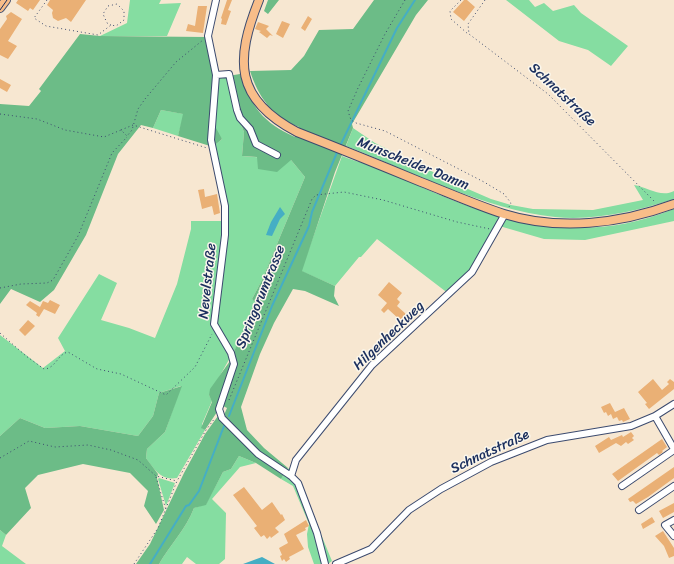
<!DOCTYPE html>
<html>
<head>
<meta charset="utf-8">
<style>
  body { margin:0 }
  canvas { display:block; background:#f7e7d1 }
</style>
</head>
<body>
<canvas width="674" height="564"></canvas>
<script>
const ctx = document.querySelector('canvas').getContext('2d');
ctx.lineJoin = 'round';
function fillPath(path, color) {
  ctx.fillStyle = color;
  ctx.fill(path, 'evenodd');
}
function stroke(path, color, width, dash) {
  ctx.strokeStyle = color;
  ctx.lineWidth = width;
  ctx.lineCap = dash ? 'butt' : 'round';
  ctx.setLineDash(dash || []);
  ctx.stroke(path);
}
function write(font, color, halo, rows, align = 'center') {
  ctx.font = font + ' Sriracha,sans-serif';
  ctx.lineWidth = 3;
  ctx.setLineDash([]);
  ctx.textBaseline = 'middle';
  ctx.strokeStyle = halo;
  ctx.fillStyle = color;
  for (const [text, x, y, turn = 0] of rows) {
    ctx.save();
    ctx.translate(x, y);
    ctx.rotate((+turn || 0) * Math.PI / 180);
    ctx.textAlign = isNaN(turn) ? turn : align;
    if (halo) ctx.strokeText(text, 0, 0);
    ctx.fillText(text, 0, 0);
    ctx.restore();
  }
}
const green = new Path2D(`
  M130,0H161L159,4L181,3L167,36H100L127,23Z
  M506,0H529L535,7L544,3L553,11L574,5L581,13L628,46L611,66L588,50L559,41Z
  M214,76H228L235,109L244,132L242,156L291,160L305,177L262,280L252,299L256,302L233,354L215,323L225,196L215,145L222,139L213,128Z
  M161,110L184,114L178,136L153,128Z
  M353,128L375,143L461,186L491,199L511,205L533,209L593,210L643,200L634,185C647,187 661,198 674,191V199C637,211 595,221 555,217C486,210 411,171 346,146Z
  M342,156C350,159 357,162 365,163C371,164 379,169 385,171C402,178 418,186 435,193C516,227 589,243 674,209V221L585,240L544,239L496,225L471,271L449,294L377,239L361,257H359L335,286L301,271Z
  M191,221H222L224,235L212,325L231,356L209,395L212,401L202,424V428L205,430L177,478C161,481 155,470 146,458L147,449L165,432L181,386L159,393L153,416L138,436L80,426L45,428L20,418L0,436V335L43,368L65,351L58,338L99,274L117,283L101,320L129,328L155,338L177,284L191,229Z
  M239,456L256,463L240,467L212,499L226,513L225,559L219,564H196L187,557L182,564H159C170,545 186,529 194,508L206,504L223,472L231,469Z
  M288,468L299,481L332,561L328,564H314L308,547L307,534L309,524L293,486L281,479Z
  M159,478L175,483L166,506L158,479Z
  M0,530L6,535L2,546L26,564H0Z`);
const forest = new Path2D(`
  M268,0H279L268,14L264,11Z
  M374,0H428L416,15L352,124L353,128L335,172L302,271L335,286L334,296L339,306L305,291L293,289L274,323L260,354L241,407L247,430L264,448L288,468L281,479L256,463L239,456L231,469L223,472L206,505L194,508C186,529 170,545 159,564H136L150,544L184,473L205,434L218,416L224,415L227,408L219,404L217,412L205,430L201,428L212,402L209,395L210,389L230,361L255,302L252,299L262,280L305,177L291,160L277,172L258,169L257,157L242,156L244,132L235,109L228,76L240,74C251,106 263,123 295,137L299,127C271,115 259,98 250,71L291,70L304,56L319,30L353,29Z
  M80,34L100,36L206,37L214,76L213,128H216L222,139L215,145L210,146L178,136L183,114L161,110L153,128L141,125L118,154L86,235L54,290L40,302L11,289L0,304V104L29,106L41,91L39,89Z
  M182,386L165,432L147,449L146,458L158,474L157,478L164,510L156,524L144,506L148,491L130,473L83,464L38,475L25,488L31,508L6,535L0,530V436L20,418L45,428L80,426L138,436L153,416L159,393Z`);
const water = new Path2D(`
  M280,207L285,214L280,219L272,236L266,235L271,222Z
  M262,557L275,564H243Z`);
const stream = new Path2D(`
  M340,146L397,28L415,0
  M229,416L272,306L309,226L312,212L338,150
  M150,564L186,506L189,505L199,491L224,426`);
const building = new Path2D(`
  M18,0H40L33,10L30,8L28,11L16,3Z
  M50,0H86L71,22L66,18L58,21L53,18L52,13L53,10L47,5Z
  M227,0H232L228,10L231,11L226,25L221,24L222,19L221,18Z
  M464,0H467L475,7L464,21L453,12Z
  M198,6H207L203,33L186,31L188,24L195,26Z
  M11,12L22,19L8,41L17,46L8,59L0,55V29L7,19L6,16Z
  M308,16L312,19L305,31L301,28Z
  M282,21L290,24L283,38L276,34Z
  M258,22L269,26L266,29L273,36L270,35L267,38L259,32L261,31L255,29Z
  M0,79L11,85L7,92L0,88Z
  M204,189L205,197L217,194L220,213L214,215L212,206L202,209L198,190Z
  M389,282L402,293L397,299L400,302L397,306L406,314L400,320L388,309L384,313L381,310L387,303L378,295Z
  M50,300L60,305L55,314L44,309L39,317L36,315L37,313L26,305L30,301L40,307L43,301L48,303Z
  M28,320L35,326L25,336L19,330Z
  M653,379L662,390L669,384L667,382L670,379L674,382V389L649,409L645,404L647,403L638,392Z
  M610,403L615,412L624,408L630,419L623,422L622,420L619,421L617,417L613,419L611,414L608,416L606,412L604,413L601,407Z
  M631,432L634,436L632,438L634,440L628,444L626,442L621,446L616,443L599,453L595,446L609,437L611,440L622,435L623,437Z
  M662,439L667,447L662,451L663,452L659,455L657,453L618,481L612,474Z
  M674,467V478L648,497L636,504L633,501L630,502L628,499Z
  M244,487L262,510L272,502L281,515L282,514L285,520L275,528L279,532L271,538L270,536L267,539L264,535L261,537L254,528L257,526L233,495Z
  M674,503V512L663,518L659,511Z
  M652,517L655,522L643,529L641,524Z
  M306,520L309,526L305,528L306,530L296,535L304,549L289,557L290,559L286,562L284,559L282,561L280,556L282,555L279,548L288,543L284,534Z
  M663,531L674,548V556L669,558L664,546L655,536Z`);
const path = new Path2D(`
  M47,0L34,18L46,26L98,35L111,25L116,26L124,20V11L117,4L108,6L103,14L107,23L111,25
  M405,0L385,34L358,88L348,111L351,120L356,123L385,131L484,182L504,194L511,203L509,207
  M461,0L450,11L451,19L468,34
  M485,0L468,24L469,34L548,94L655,202
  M0,114L37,119L65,130L104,137L121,130L127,136L132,130L138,109L145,99L176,62L203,40
  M121,130L133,125L207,148
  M0,288L21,284L47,283L53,280L78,236L112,153L127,137
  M0,333L26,356L44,369C55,369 58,354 68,352L97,369L121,374L166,395L195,367L212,334
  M229,400L312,199L316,195L344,192L383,200L457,222L490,229
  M0,458L29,441L55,447L88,445L111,450L138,460L156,476L177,481
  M156,477L166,510
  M134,564L158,528L177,481L206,430L215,418`);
const minor = new Path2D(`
  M216,0L208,36L216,75L211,140L225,206V235L214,324L231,353L234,364L219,409L222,418L258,454L291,476L298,483L317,533L325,564
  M216,75L229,74L237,110L240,118L250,129L256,144L277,155
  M655,416L674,449
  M291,476L296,460L372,365L472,272L505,214
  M622,486L674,450
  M639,510L674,486
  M674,520L665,525L674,536
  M336,564L371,549L409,510L441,489L491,462L547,440L631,426L655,416L674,404`);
const major = new Path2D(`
  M259,0C235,60 234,99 297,132C338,148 380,165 421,182C449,193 476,205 504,214C559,231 620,224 674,204
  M0,8L6,0`);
const tram = new Path2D(`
  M0,10L7,0`);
const streetNames = [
  ["Schnatstraße",562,95,43],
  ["Munscheider Damm",413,164,22],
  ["Nevelstraße",208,281,-84],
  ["Springorumtrasse",261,297,-68],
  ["Hilgenheckweg",389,336,-44],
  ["Schnatstraße",490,452,-25]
];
fillPath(green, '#85dda1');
fillPath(forest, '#6cbc87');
fillPath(water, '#45aec4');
stroke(stream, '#45aec4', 2);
fillPath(building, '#eab075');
stroke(minor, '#3c4b6f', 8);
stroke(major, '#3c4b6f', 10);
stroke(path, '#3c4b6f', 1, [1, 3]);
stroke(minor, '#fff', 6);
stroke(major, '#f8bd89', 8);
stroke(tram, '#1b2f5e', 1);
write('14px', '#1b2f5e', '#fbf7ec', streetNames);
</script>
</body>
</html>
